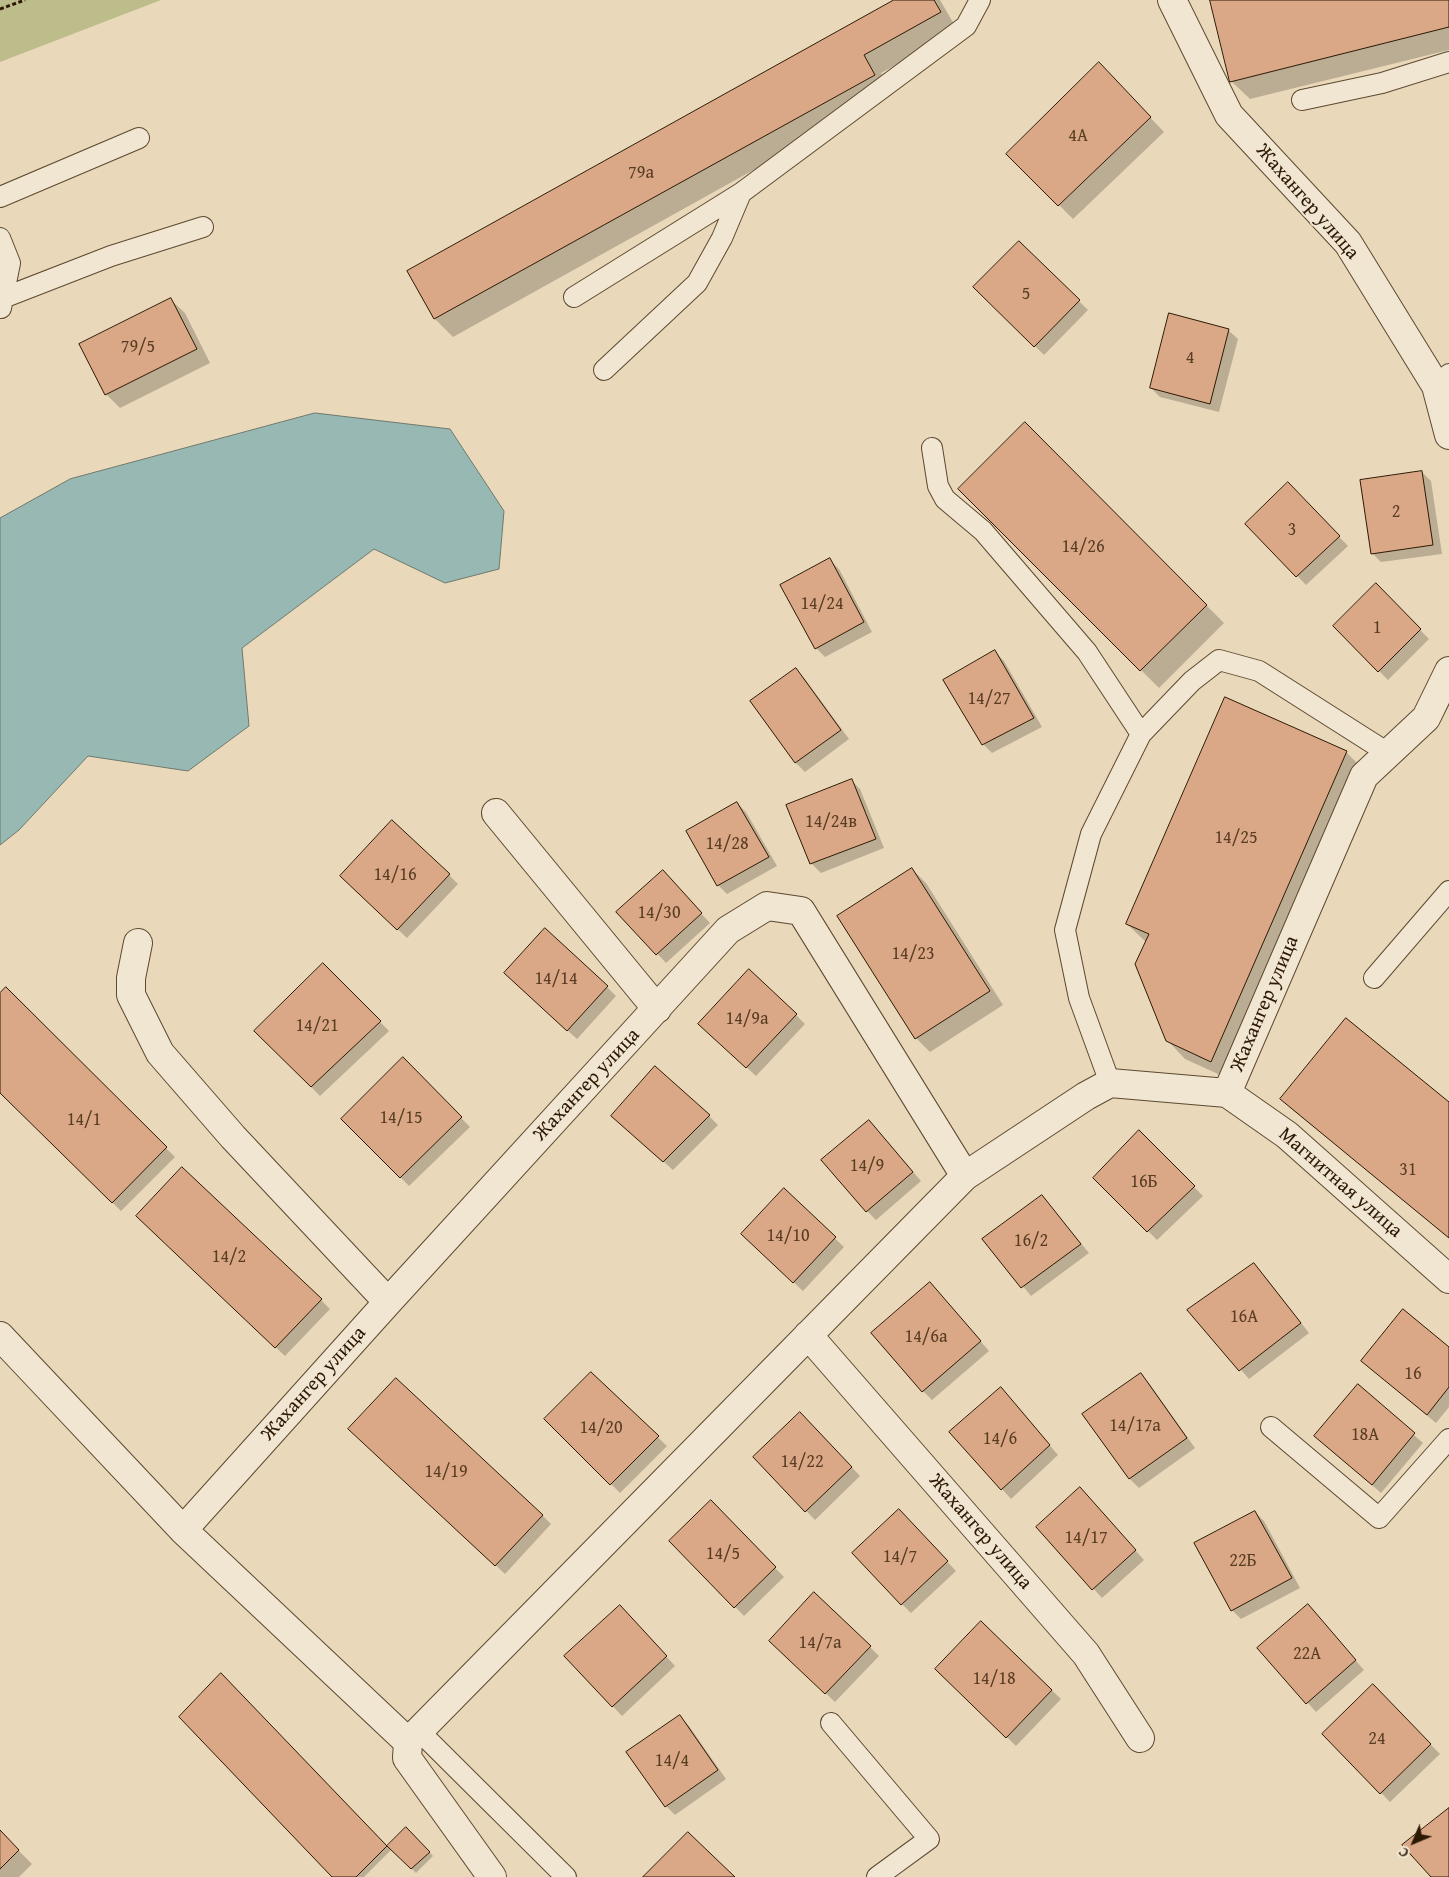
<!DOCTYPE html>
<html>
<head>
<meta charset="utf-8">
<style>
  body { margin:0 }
  #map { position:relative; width:1449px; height:1877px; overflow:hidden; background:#ead8ba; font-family:"Gentium Book Plus",serif }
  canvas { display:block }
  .north { position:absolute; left:1389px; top:1817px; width:50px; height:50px; -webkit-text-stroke:4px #f1e6d2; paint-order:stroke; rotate:225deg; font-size:14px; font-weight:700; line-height:20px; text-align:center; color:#2d1902 }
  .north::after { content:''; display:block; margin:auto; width:18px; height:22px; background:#2d1902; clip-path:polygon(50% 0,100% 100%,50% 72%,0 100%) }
</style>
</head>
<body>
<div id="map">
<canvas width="1449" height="1877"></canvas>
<div class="north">С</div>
</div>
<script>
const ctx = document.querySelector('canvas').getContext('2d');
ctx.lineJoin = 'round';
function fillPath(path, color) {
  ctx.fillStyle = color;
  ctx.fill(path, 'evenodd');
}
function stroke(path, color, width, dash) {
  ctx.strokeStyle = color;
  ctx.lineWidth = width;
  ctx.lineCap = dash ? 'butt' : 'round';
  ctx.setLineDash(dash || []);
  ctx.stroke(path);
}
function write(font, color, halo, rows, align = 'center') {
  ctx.font = font + ' "Gentium Book Plus",serif';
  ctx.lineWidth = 4;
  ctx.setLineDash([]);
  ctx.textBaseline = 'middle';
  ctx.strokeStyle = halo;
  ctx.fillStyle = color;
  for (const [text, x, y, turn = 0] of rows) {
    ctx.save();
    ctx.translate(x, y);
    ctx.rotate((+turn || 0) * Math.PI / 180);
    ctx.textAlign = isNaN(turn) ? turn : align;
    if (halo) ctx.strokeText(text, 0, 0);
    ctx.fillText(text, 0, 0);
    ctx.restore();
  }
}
const green = new Path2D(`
  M0,0H161L0,62Z`);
const water = new Path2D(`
  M315,413L450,429L504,511L499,569L445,583L374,549L242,648L249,726L188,771L88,756L19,830L0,845V518L70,479Z`);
const shadow = new Path2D(`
  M897,0H940L958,31L881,73L892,93L453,337L435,319L409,271Z
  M1211,0H1449V50L1250,99L1231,81Z
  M1112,77L1164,132L1073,219L1008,154Z
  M1019,243L1088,310L1044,355L975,287Z
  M171,300L185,313L210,363L120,408L106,394Z
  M1228,330L1238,339L1219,412L1160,397L1151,388Z
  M1025,424L1224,623L1159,688L960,489Z
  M1422,472L1431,481L1442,554L1381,562L1372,553Z
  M1288,484L1348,546L1306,585L1247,524Z
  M830,560L839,569L872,632L825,657L816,648L782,586Z
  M1376,585L1429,639L1388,680L1335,626Z
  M995,652L1004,661L1042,727L992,753L983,744Z
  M796,670L805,679L849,739L805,772L796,763L751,702Z
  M1346,752L1364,770L1229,1079L1185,1059L1167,1040L1146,942L1127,924Z
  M851,780L860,789L884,848L821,873L812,864L788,805Z
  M737,803L746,812L777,866L727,894L718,885Z
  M912,869L926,883L1003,1005L930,1052L916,1038Z
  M449,875L458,884L407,938L350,884Z
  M671,881L710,923L666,963L618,912Z
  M323,965L389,1031L320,1096L256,1031Z
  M514,982L607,987L616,996L577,1039Z
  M6,989L175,1157L121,1211L0,1091V995Z
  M796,1015L805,1024L756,1076L709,1033Z
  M403,1059L470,1127L409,1186L343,1119Z
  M1282,1099L1449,1104V1238L1291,1108Z
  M709,1116L718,1125L673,1170L622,1125Z
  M878,1131L921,1181L876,1220L867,1211Z
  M1139,1132L1203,1196L1157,1240L1095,1178Z
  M784,1190L844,1247L803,1291L751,1243Z
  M1050,1206L1089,1253L1031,1296L984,1239Z
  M147,1225L321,1300L330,1309L285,1356Z
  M1263,1274L1309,1333L1249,1379L1189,1310Z
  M939,1293L989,1351L932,1400L923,1391Z
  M1449,1348V1407L1436,1423L1362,1361Z
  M591,1374L667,1446L620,1493L546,1419Z
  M1140,1374L1149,1383L1195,1448L1139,1488L1130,1479L1084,1414Z
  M1358,1386L1423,1443L1381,1493L1316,1436Z
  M1001,1388L1058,1455L1011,1499L951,1432Z
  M809,1422L860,1476L815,1520L754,1457Z
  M359,1438L542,1515L551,1524L505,1574Z
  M1089,1498L1144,1560L1102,1598L1038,1527Z
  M711,1502L784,1577L744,1616L671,1541Z
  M1255,1512L1264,1521L1300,1588L1241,1619L1232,1610Z
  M908,1520L956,1571L911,1613L902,1604Z
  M1316,1615L1364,1670L1316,1712L1259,1648Z
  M629,1616L675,1666L622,1716L566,1656Z
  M981,1623L1061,1699L1016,1746L937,1669Z
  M870,1647L879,1656L835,1702L780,1650Z
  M221,1675L388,1847L406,1828L433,1856L416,1873L392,1849L364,1877H334Z
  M1373,1686L1440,1754L1390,1802L1324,1734Z
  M680,1716L689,1726L726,1779L675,1815L666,1806Z
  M0,1832L32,1864L19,1877H0Z`);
const building = new Path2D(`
  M894,0H934L941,12L864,55L875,75L434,319L407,271Z
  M1210,0H1449V27L1230,82Z
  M1099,62L1151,117L1058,206L1006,154Z
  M1019,241L1080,300L1034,347L973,287Z
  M171,298L197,349L105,395L79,344Z
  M1169,313L1229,329L1210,404L1150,388Z
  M1025,422L1207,605L1140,671L958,489Z
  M1422,471L1433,545L1371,554L1360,480Z
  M1288,482L1340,536L1296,577L1245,524Z
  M830,558L864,622L815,649L780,585Z
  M1376,583L1421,629L1378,672L1333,626Z
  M995,650L1034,718L982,745L943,680Z
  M796,668L841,730L795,763L750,701Z
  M1225,697L1347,751L1211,1062L1166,1041L1135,964L1149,934L1126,924Z
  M852,779L876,839L810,864L786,805Z
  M737,802L769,857L717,886L686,831Z
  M392,820L450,874L397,930L340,876Z
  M912,868L990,991L915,1039L837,916Z
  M663,870L702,913L656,955L616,912Z
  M545,928L608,986L567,1031L504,973Z
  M323,963L381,1021L311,1087L254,1031Z
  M749,969L797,1014L746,1068L698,1024Z
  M6,987L167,1147L112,1203L0,1093V993Z
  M1346,1018L1449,1102V1238L1280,1099Z
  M403,1057L462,1117L400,1178L341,1119Z
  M655,1066L710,1115L663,1162L611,1116Z
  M869,1120L913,1172L866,1212L821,1160Z
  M1139,1130L1195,1186L1147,1232L1093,1178Z
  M182,1167L322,1299L275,1348L136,1216Z
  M784,1188L836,1237L793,1283L741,1234Z
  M1042,1195L1081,1244L1021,1288L982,1239Z
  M1254,1263L1301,1323L1239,1371L1187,1310Z
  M930,1282L981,1341L922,1392L871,1333Z
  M1403,1309L1449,1347V1387L1427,1415L1361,1361Z
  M591,1372L659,1436L610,1485L544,1419Z
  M1141,1373L1187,1438L1129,1479L1082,1414Z
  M396,1378L543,1515L495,1566L348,1429Z
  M1358,1384L1415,1433L1372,1485L1314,1436Z
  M1001,1387L1050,1445L1001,1490L949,1432Z
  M800,1412L852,1467L805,1512L753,1457Z
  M1080,1487L1136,1550L1092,1590L1036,1527Z
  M711,1500L776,1567L734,1608L669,1541Z
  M899,1509L948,1561L901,1605L852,1553Z
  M1255,1511L1292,1578L1231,1611L1194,1543Z
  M814,1592L871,1646L825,1694L769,1641Z
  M1308,1604L1356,1660L1306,1704L1257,1648Z
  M620,1605L667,1656L612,1707L564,1656Z
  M981,1621L1052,1690L1006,1738L935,1669Z
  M221,1673L387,1846L356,1877H332L179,1717Z
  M1373,1684L1431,1744L1380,1794L1322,1734Z
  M680,1715L718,1770L665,1807L626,1752Z
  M1449,1808V1877H1431L1402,1845Z
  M406,1827L430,1852L411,1869L387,1846Z
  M0,1830L19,1850L0,1869Z
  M688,1832L735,1877H643Z`);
const path = new Path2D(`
  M0,9L25,0`);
const lane = new Path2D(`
  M1302,100L1382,83L1449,62
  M0,197L139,138
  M0,238L10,263L1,308
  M574,297L741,193L966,26L980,0
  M3,298L111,256L203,227
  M604,370L697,283L722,238L741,193
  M1436,386L1449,374
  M932,448L938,486L945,499L983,531L1087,652L1141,734
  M1374,978L1449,891
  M1110,1083L1079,998L1065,930L1091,834L1141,734L1192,681L1219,660L1259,671L1388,753
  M1271,1427L1379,1518L1449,1439
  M831,1723L929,1839L877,1877
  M419,1731L566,1877`);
const street = new Path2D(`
  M1172,0L1229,115L1348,243L1436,386L1449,435
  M496,813L657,1009
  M138,943L131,978V995L160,1053L233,1137L388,1302
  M1227,1093L1364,776L1426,718L1449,671
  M808,1335L1086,1654L1140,1738
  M0,1336L183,1530L408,1742
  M183,1530L388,1302L728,930L767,906L801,911L965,1176
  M492,1877L407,1758L408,1742L965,1176L1086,1096L1110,1083L1227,1093L1287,1135L1449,1279`);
const numberNames = [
  ["4А",1078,136],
  ["79а",641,173],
  ["5",1026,294],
  ["79/5",138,347],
  ["4",1190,358],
  ["2",1396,512],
  ["3",1292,530],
  ["14/26",1083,547],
  ["14/24",822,604],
  ["1",1377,628],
  ["14/27",989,699],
  ["14/24в",831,822],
  ["14/25",1236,838],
  ["14/28",727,844],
  ["14/16",395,875],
  ["14/30",659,913],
  ["14/23",913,954],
  ["14/14",556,979],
  ["14/9а",747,1019],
  ["14/21",317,1026],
  ["14/15",401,1118],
  ["14/1",84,1120],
  ["14/9",867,1166],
  ["31",1408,1170],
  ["16Б",1144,1182],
  ["14/10",788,1236],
  ["16/2",1031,1241],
  ["14/2",229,1257],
  ["16А",1244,1317],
  ["14/6а",926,1337],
  ["16",1413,1374],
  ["14/17а",1135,1426],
  ["14/20",601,1428],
  ["18А",1365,1435],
  ["14/6",1000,1439],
  ["14/22",802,1462],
  ["14/19",446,1472],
  ["14/17",1086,1538],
  ["14/5",723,1554],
  ["14/7",900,1557],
  ["22Б",1243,1561],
  ["14/7а",820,1643],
  ["22А",1307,1654],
  ["14/18",994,1679],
  ["24",1377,1739],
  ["14/4",672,1761]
];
const streetNames = [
  ["Жахангер улица",1307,202,49],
  ["Жахангер улица",1265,1004,-67],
  ["Жахангер улица",587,1085,-47],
  ["Магнитная улица",1340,1183,41],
  ["Жахангер улица",314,1384,-48],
  ["Жахангер улица",980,1532,49]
];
fillPath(green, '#bdbc8b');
fillPath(water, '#98b9b3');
stroke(water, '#6d796c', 1);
fillPath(shadow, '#0003');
fillPath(building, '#daa887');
stroke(building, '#2d1902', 1);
stroke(lane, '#5c4930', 22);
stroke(street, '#5c4930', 30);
stroke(path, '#2d1902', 3, [4, 2.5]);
stroke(lane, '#f1e6d2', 20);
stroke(street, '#f1e6d2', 28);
write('18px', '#583d23', null, numberNames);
write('20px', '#2d1902', '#f1e6d2', streetNames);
</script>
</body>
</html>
